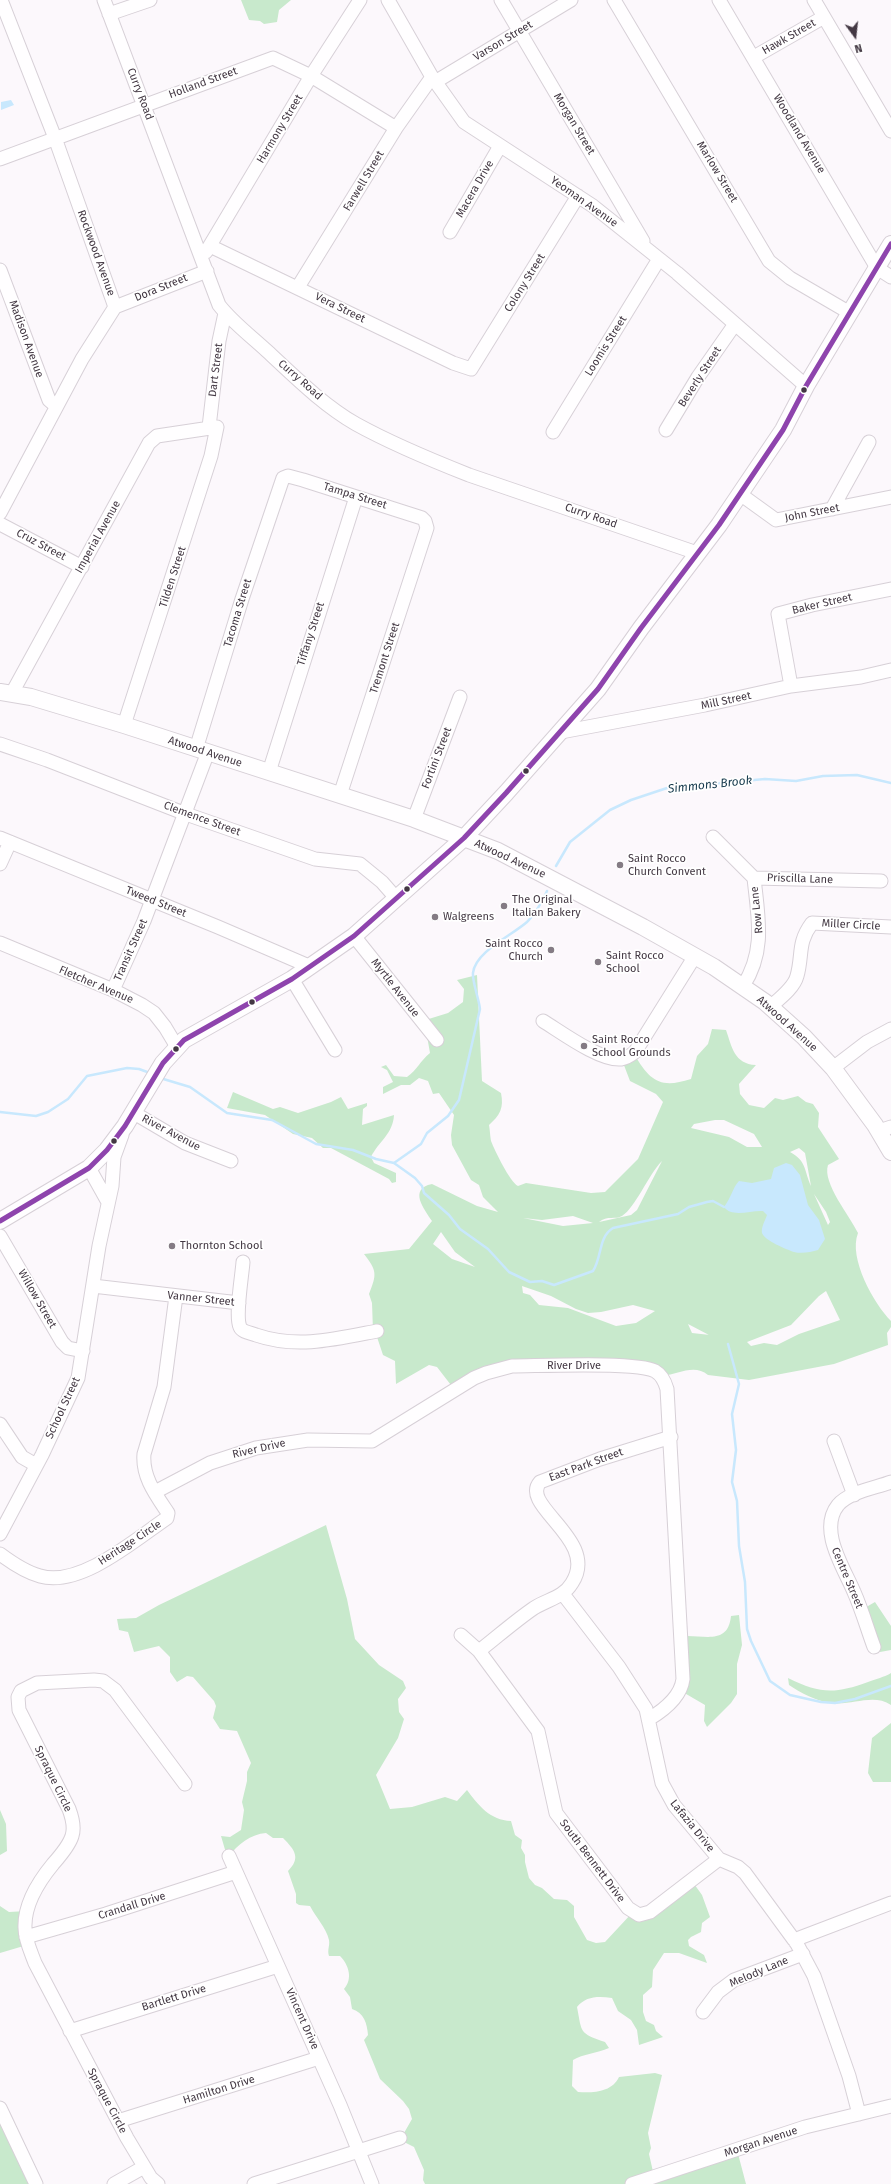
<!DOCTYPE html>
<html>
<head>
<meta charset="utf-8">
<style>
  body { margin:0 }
  #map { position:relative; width:891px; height:2184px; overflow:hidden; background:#fcf8fc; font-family:"Fira Sans",sans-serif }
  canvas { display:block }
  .north { position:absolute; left:835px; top:16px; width:40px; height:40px; -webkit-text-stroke:3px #fff; paint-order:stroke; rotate:165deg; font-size:11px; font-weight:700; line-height:16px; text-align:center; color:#433843 }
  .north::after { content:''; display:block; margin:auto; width:14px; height:18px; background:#433843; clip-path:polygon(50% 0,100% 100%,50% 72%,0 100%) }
</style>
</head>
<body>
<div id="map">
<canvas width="891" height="2184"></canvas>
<div class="north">N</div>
</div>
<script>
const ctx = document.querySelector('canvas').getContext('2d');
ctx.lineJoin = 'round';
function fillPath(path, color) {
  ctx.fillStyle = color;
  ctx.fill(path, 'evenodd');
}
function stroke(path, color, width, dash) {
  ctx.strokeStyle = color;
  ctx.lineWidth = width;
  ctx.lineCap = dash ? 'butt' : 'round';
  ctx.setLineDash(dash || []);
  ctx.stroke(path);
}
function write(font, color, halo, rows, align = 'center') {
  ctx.font = font + ' "Fira Sans",sans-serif';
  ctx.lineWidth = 3.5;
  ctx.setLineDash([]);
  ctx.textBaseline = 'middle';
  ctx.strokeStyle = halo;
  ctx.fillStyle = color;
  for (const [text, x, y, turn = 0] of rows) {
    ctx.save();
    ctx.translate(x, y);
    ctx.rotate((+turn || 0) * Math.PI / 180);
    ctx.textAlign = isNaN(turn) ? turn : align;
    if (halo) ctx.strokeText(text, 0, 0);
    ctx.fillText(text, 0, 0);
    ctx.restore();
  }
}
const green = new Path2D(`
  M241,0H291L279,10L277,22L264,24L260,21L249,20Z
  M477,975L482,1081L501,1093C504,1108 500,1115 489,1125C490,1130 490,1136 491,1141C495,1151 510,1182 518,1186L526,1183L591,1193L605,1192L638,1159L663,1102L656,1094L630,1081L622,1060L634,1054C650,1081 660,1089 691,1079L697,1056L708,1044L712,1029L726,1030C732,1047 734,1064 756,1065L739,1084L740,1094L749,1105L764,1108L775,1098L783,1100L798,1096L806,1102L813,1104L819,1113L818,1127L839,1159L828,1165C822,1183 850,1216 858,1233C848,1258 874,1304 891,1321V1327L887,1333L888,1345L834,1364L749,1380L708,1375C693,1362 675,1377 660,1375C655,1375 649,1370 646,1368L516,1367L454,1389L437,1367L429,1365L396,1384L395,1361L383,1355L376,1334L373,1331L372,1303L369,1294C377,1274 377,1271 364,1254L409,1249L432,1221C424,1209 408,1189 432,1184L477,1206L498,1212L483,1197L479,1185L471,1180L452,1145L451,1135L454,1115L439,1093L433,1094L428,1081L419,1078L410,1085H401L383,1094V1087L393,1082L387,1070L381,1067L386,1065L394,1076L407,1077C417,1070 420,1061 430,1053L427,1036L419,1022L448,1013L463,1002L464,989L457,980ZM715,1120H724L754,1134L762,1147H747L729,1137L691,1128L694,1124ZM799,1148L805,1153L811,1186C804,1171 807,1161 790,1152ZM662,1161L637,1210L631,1215L599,1222C607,1215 616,1220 622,1216C636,1207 648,1175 662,1161ZM814,1194L826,1212L830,1222L828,1225ZM573,1216L593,1223L563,1226L523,1218L542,1220ZM441,1232L455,1252L475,1267L452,1259L433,1244ZM522,1286L551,1296L576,1309L588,1313L601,1312L633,1305L655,1311L636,1323L616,1326L568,1308L539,1305L530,1295L523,1293ZM826,1291L840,1320L799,1334L777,1345L764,1343L751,1346L747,1342L791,1325L819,1296ZM688,1324L709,1335H710L692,1333Z
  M233,1092L273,1109L280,1107L298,1113L331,1102L341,1097L348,1109L367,1103V1106L363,1109L362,1125L394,1115C393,1134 379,1141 371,1157L374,1163L396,1173V1182L392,1183L389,1179L331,1148H323L312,1138L293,1134L265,1115L227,1108Z
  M326,1525L347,1599L355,1639L379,1665L403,1681L406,1688L398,1699L399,1712L404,1719L398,1738L376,1775L390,1809L412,1807L445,1797L457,1801L467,1790C479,1806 490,1820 511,1821L515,1835L522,1840L521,1848L525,1855V1862L529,1878L535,1885L542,1888L554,1899L567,1900L574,1906V1917L587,1940L596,1943L605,1942L632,1913L639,1915L692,1881L702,1895L710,1917L702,1923L701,1932L691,1937L688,1940L689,1946L704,1955L707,1963L679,1953H664L653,1970L652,1987L643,1995V2012L646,2021L654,2025L656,2031L663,2037L639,2045L637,2030L631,2020L618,2011L612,1998C598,1996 586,1996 577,2007C582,2033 579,2033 605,2042L609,2048C597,2053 583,2054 573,2060L572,2086L578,2092C594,2093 612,2092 619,2077L655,2073L662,2075L648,2133L651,2148L649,2154L654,2176L737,2150L746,2184H425L423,2180L424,2170L414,2147L400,2140L412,2119L409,2109L403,2101L380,2079L364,2040L368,2035C367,2023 364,2013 352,2009L350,1997L344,1989C353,1979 349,1965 340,1956H329C327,1950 330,1946 329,1940C326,1927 316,1918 310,1906L299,1905L296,1903V1894L288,1871C301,1858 295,1850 283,1838H273L266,1833C251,1834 237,1845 229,1856L226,1853L221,1836L230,1837L241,1830L244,1810L242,1802L247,1781V1772L251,1763L237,1731L220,1729L213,1718L216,1706L214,1701L193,1677L187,1676L177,1682L170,1672V1657L159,1646L134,1652L128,1632L119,1630L117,1619L136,1618L159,1605Z
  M875,1602L891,1626V1650L880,1652L875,1649L861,1610Z
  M739,1615L742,1645L737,1664V1694L731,1703L707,1727L704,1721L705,1705L681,1691L684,1636C705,1635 728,1645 731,1616Z
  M891,1673V1705C873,1693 852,1706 831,1703C816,1701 801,1693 789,1685L788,1678C820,1694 835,1694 868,1682C875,1679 885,1677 891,1673Z
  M891,1723V1782H873L868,1773L872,1738Z
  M0,1810L6,1824L7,1851L0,1855Z
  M0,1906L9,1912L27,1911V1945L0,1953Z
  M0,2109L36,2184H0Z`);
const water = new Path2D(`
  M11,100L14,105L1,110V102Z
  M786,1163L792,1165L800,1175L808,1205L819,1220L825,1239L818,1250C811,1252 802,1254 794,1252C786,1249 765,1241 762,1233C761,1227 765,1221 767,1215L763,1211C751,1210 732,1218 724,1207C731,1198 733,1187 739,1181L752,1183L771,1179L774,1168Z`);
const stream = new Path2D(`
  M556,866L570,842L610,810L631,800L667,788L765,779L796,781L823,776L857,775L891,783
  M160,1078L190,1087L227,1113L272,1120L316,1144L353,1150L376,1159L394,1163L415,1178L422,1186L424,1193L449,1215L460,1229L488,1249L509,1272L530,1282L542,1281L554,1285L593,1271C602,1258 598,1237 613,1228L678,1214L689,1207L707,1202L713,1201L724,1207
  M0,1112L36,1116L48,1112L68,1099L87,1076L127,1068L139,1069L150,1073
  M394,1163L421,1144L427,1133L448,1116L459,1100L480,1009C479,999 472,981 473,973C475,952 511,936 527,922C534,915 543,901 547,891
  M728,1344L739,1384L732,1414L736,1450L732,1482L737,1501L739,1546L745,1582L747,1629L751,1641L770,1681L790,1695L821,1702L835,1703L855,1699L891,1686`);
const minor = new Path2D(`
  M1,0L55,138L115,307
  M104,0L219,305C233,323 251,336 267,351C295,377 323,405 356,424C392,444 431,460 469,475L697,553
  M388,0L432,77L464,122L593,206L677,273L806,386
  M501,0L643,241
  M614,0L769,261L790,278L850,313
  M719,0L877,268L891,277
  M814,0L891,131
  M109,14L150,0
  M754,57L824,17
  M435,82L571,0
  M0,159L273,58L311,76L396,128
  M450,232L500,146
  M210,246L453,363L471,369L578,196
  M206,252L311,76L360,0
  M0,270L49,400L56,406
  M298,287L396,128L432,77
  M115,307L207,271
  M209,427L219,341L225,313
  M666,430L698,377L735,324
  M553,432L659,259
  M740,494L776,520L891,497
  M832,509L869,442
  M0,513L82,359L115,307
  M0,524L82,567
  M791,686L778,614L812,605L891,589
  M12,693L149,443L157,436L217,427L211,456L124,725
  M561,732L705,705L791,686L861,677L891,670
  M0,744L47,760L186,814L315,859L360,864L382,882L396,898
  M196,749L242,599L283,478L288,476L303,480L422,518L425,521L427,528L340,795
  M269,772L356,497
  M414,819L460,697
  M713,837L754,878L881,881
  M0,838L218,927L311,967
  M0,864L10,842
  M354,936L437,1040
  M0,943L113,990L142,1005L154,1013L165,1027L177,1047
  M292,979L335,1050
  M743,986C766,951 758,917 754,878
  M113,990L144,921L208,752
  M770,1007C779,999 794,988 797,976C803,955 797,943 812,923L891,927
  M543,1021C561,1032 600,1061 621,1059C627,1058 630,1056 635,1052L695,956
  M833,1068L867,1042L891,1029
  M134,1113L185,1143L231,1161
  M879,1131L891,1127
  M89,1168L108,1202
  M0,1236L62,1342L68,1348L83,1351
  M243,1262C242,1276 235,1316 240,1327C242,1332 251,1333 256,1335C297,1349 336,1339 377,1331
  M93,1286L239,1303
  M0,1424L22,1457L36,1465
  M834,1441L854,1495
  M155,1492L210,1463L256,1448L308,1440L372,1441L474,1378L486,1373L512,1366C538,1366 637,1361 655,1371C662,1375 665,1382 667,1389L683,1679C681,1696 664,1710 649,1719
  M0,1534L42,1455L78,1378L99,1246L112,1186L114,1157L122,1135
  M0,1554C12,1563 25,1572 40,1576C80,1588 136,1539 167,1518L168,1513C156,1495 142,1477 144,1454L164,1387L176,1296
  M563,1594L619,1667L646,1709L662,1783L674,1805L719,1859L738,1867L745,1873L797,1944L814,1976L849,2076L859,2114
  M461,1635L479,1651L538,1731L556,1813L628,1908L639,1915L650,1912L719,1859
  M874,1647C867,1628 862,1610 854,1592C844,1568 818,1530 838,1505C849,1492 875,1488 891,1482
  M479,1651C497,1637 515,1621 534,1608C548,1599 563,1598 572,1583C600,1540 519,1506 540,1482L600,1459L671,1437
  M229,1856L340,2105L372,2184
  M26,1937L106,1914L236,1872
  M794,1940L891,1903
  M703,2012L718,1992L734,1980L803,1954
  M70,2031L278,1966
  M0,2108L36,2184
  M118,2121L319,2058
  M114,2184L144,2167
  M158,2184L151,2178L127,2138L35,1963C31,1952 25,1940 25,1928C24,1905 39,1881 53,1864C60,1856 69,1846 72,1836C75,1827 72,1817 69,1809L19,1710L18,1697L21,1691L37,1683L94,1680L103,1681L115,1690L185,1784
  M254,2184L400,2138
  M632,2184L805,2127L891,2106`);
const major = new Path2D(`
  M0,692L31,697L124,725L414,819L498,851L643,927L714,967L765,1002L804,1037L833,1068L875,1125L891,1152
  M0,1221L89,1168L107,1150L125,1126L163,1063L184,1040L292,979L354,936L464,838L506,793L598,689L641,628L719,525L783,430L806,386L891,244`);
const bus1 = new Path2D(`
  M0,1221L89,1168L107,1150L125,1126L163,1063L184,1040L292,979L354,936L464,838L506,793L598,689L641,628L719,525L783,430L806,386L891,244`);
const markers = [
  [804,390,3.5,"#433843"],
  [526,771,3.5,"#433843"],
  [620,865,4,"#847b84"],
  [407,889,3.5,"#433843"],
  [504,906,4,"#847b84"],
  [435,917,4,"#847b84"],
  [551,950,4,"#847b84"],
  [598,962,4,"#847b84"],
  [252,1002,3.5,"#433843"],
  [584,1046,4,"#847b84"],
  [176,1049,3.5,"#433843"],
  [114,1141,3.5,"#433843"],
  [172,1246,4,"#847b84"]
];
const streetNames = [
  ["Hawk Street",789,37,-30],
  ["Varson Street",503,41,-31],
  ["Holland Street",203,83,-20],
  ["Curry Road",140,94,69],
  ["Morgan Street",574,124,59],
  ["Harmony Street",280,129,-59],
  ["Woodland Avenue",799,134,59],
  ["Marlow Street",717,172,59],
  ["Farwell Street",364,181,-59],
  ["Macera Drive",475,189,-60],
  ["Yeoman Avenue",584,202,35],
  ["Rockwood Avenue",96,253,70],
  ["Colony Street",525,283,-58],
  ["Dora Street",161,288,-22],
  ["Vera Street",340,308,26],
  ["Madison Avenue",26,339,70],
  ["Loomis Street",606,346,-58],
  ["Dart Street",216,370,-83],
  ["Beverly Street",700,377,-57],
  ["Curry Road",300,380,41],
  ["Tampa Street",355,496,17],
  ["John Street",812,513,-11],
  ["Curry Road",591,516,19],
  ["Imperial Avenue",98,537,-61],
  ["Cruz Street",41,545,28],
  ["Tilden Street",173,577,-72],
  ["Baker Street",822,604,-13],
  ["Tacoma Street",238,613,-73],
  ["Tiffany Street",311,634,-72],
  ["Tremont Street",385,658,-72],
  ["Mill Street",726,701,-12],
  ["Atwood Avenue",205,752,18],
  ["Fortini Street",437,758,-69],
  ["Clemence Street",202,819,20],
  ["Atwood Avenue",510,859,25],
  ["Priscilla Lane",800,879,2],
  ["Tweed Street",156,902,22],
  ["Row Lane",757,910,-96],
  ["Miller Circle",851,925,3],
  ["Transit Street",131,950,-66],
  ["Fletcher Avenue",96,985,23],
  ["Myrtle Avenue",395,988,52],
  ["Atwood Avenue",787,1024,42],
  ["River Avenue",171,1133,28],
  ["Willow Street",37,1299,60],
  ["Vanner Street",201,1299,6],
  ["River Drive",574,1366],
  ["School Street",63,1408,-65],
  ["River Drive",259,1449,-13],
  ["East Park Street",586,1465,-20],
  ["Heritage Circle",130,1543,-33],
  ["Centre Street",847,1578,67],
  ["Spraque Circle",53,1779,64],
  ["Lafazia Drive",692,1826,51],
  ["South Bennett Drive",592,1861,53],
  ["Crandall Drive",132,1906,-17],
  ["Melody Lane",759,1972,-23],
  ["Bartlett Drive",174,1998,-17],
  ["Vincent Drive",302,2019,66],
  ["Hamilton Drive",219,2090,-17],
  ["Spraque Circle",107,2101,62],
  ["Morgan Avenue",761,2142,-18]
];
const poiNames = [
  ["Saint Rocco",628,859],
  ["Church Convent",628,872],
  ["The Original",512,900],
  ["Italian Bakery",512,913],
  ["Walgreens",443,917],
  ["Saint Rocco",543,944,"right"],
  ["Church",543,957,"right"],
  ["Saint Rocco",606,956],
  ["School",606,969],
  ["Saint Rocco",592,1040],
  ["School Grounds",592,1053],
  ["Thornton School",180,1246]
];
const waterNames = [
  ["Simmons Brook",710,785,-6]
];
fillPath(green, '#c8e9cc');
fillPath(water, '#c8e8fd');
stroke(stream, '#c8e8fd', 2.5);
stroke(minor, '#d7d0d7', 15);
stroke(major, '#d7d0d7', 18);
stroke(minor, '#fffeff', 13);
stroke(major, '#fffeff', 16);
stroke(bus1, '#8e44ad', 5);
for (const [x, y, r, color] of markers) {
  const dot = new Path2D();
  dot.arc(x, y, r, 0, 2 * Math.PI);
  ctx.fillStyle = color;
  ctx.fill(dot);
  stroke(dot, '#fff', 1.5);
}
write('11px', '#433843', '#fff', streetNames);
write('11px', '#433843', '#fff', poiNames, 'left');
write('italic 12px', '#15394c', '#fff', waterNames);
</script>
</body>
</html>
